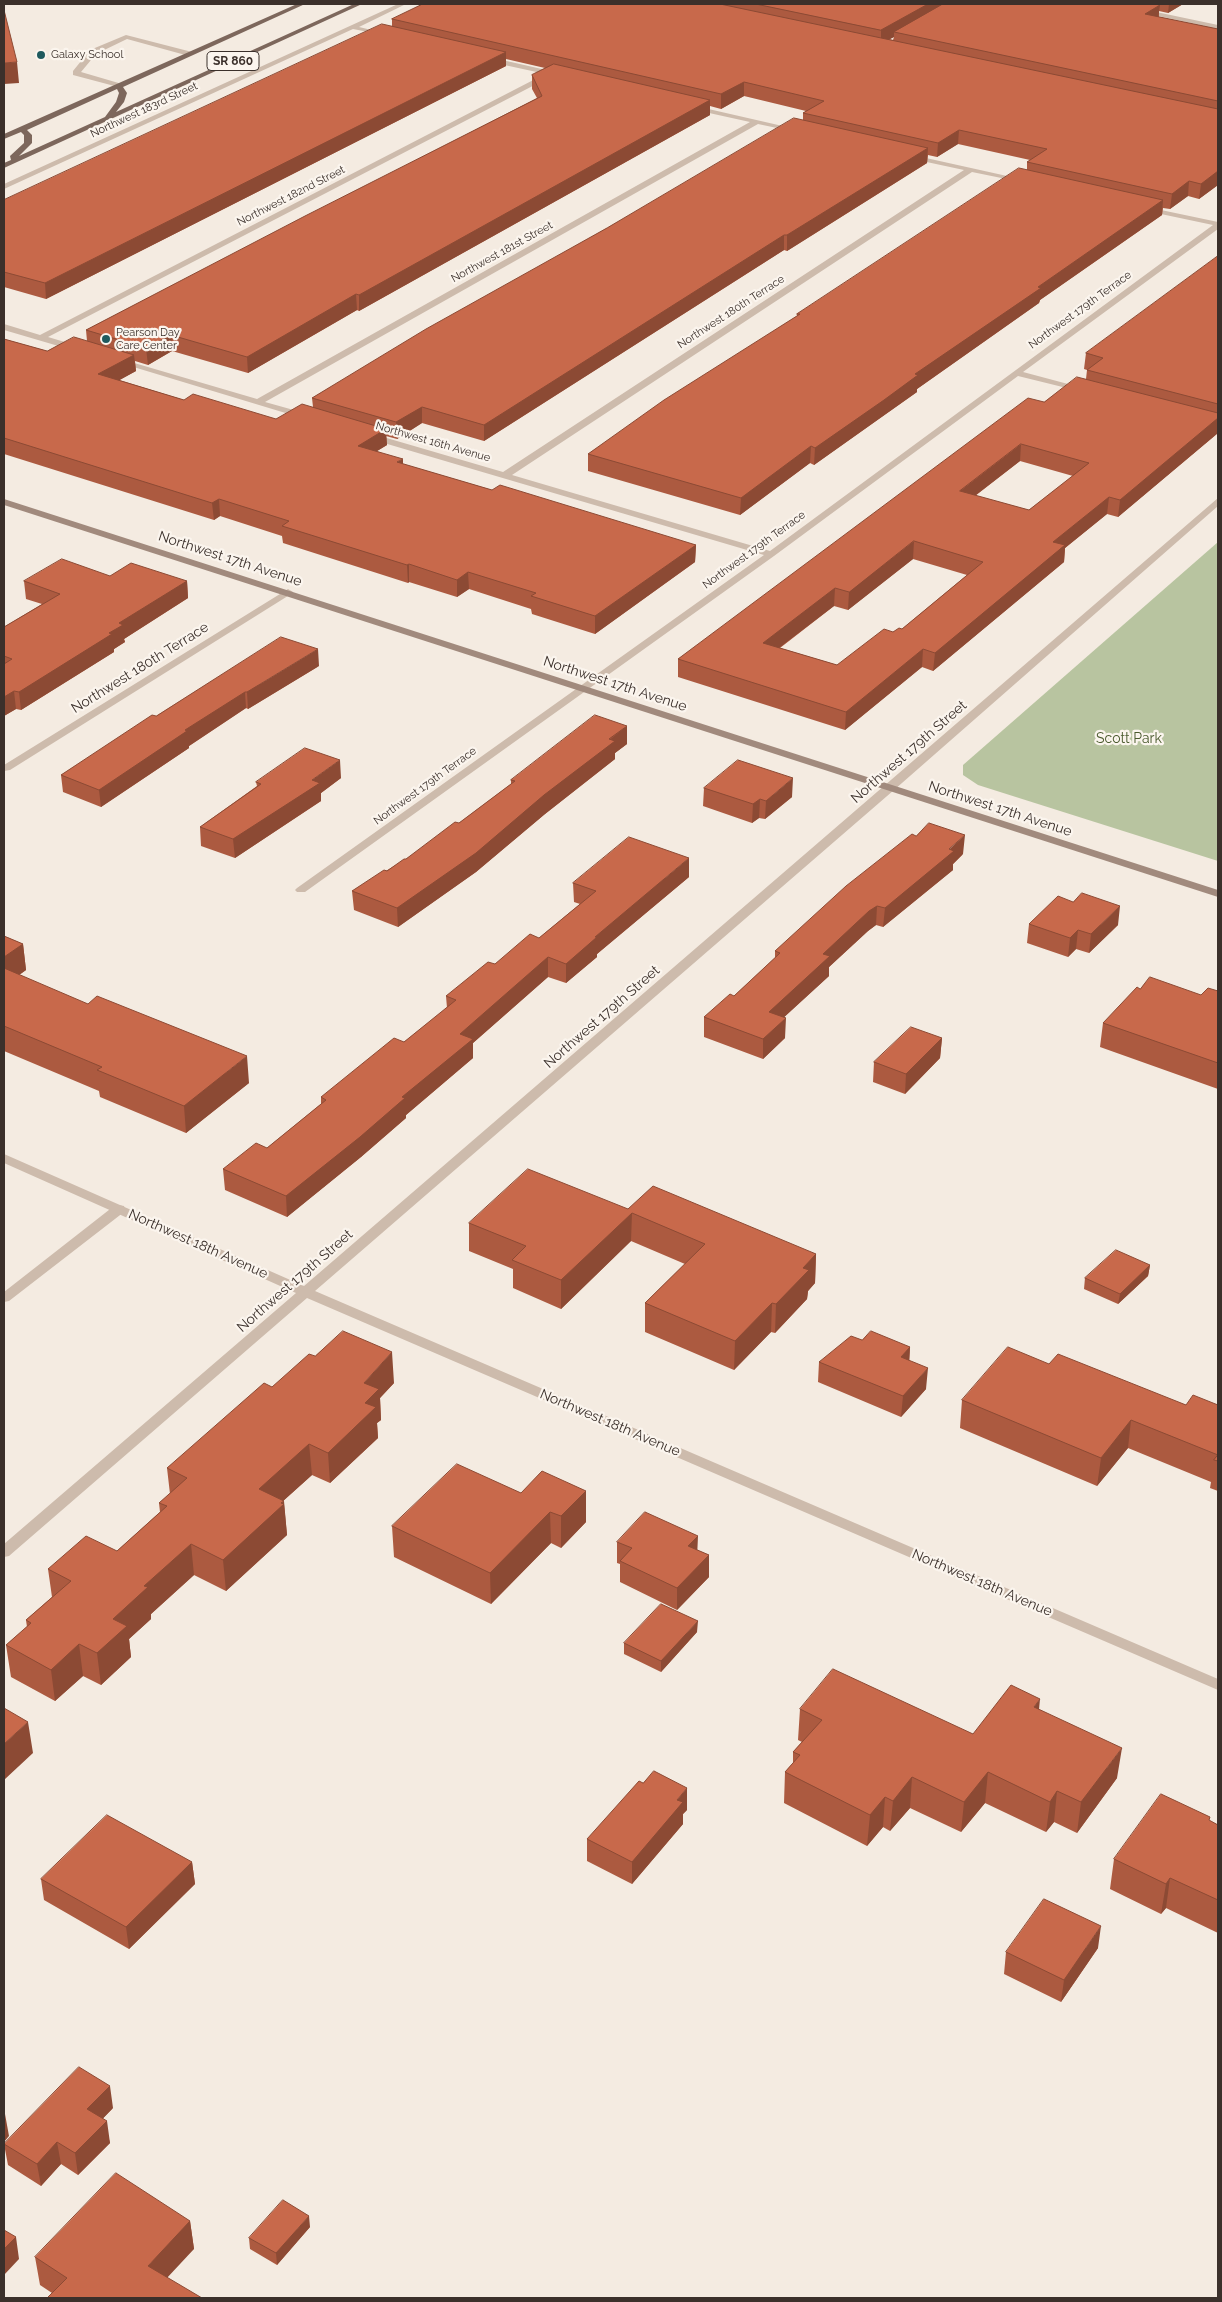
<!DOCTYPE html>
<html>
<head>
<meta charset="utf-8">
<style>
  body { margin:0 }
  #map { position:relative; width:1222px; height:2302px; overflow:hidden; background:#f4ebe1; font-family:Raleway,sans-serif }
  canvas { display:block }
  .frame { position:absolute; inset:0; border:5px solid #3b302b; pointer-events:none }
</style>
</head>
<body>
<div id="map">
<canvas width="1222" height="2302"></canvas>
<div class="frame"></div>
</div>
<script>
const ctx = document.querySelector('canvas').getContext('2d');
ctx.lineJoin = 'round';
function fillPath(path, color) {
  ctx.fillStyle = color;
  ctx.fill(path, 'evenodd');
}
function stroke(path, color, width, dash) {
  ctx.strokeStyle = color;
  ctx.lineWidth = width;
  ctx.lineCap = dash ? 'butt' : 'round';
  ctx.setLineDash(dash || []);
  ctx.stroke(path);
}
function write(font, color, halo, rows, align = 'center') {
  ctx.font = font + ' Raleway,sans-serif';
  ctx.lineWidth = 4.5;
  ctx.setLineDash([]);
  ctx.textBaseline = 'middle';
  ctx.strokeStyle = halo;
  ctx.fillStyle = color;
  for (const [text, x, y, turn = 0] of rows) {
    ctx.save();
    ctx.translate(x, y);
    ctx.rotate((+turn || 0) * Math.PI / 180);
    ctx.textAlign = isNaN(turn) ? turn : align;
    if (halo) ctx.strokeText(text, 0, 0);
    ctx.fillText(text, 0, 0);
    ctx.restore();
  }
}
const green = new Path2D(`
  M1218,542V861L978,785L963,775V765Z`);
const lane = new Path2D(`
  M126,35L192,52L193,54L189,56L127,39L96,54L81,72L122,84V88L73,75V71L90,50Z
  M119,1205L124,1206L125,1209L124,1212L9,1301L4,1302V1292L114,1206Z`);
const street = new Path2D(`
  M398,4H406L359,27L384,33V35L353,29L4,189V184Z
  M1142,9L1218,25V29L1140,12L1139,11Z
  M489,57L555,72L559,74L555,76L486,61L485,59Z
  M543,75L550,77L48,337L78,346V350H72L4,330V324L40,335Z
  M691,105L800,130L796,132L758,124L265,402L308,414V418H302L117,362L124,360L257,399L750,122L691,109Z
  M908,154L1025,180L1021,182L972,172L512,475L770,551L1213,225L1142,210V206L1218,222V229L1023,372L1083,388V392L1018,376L774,556L305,892H297L295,890L297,888L764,555L367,438V434H373L503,472L964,170L908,158Z
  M1218,498V506L894,790L315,1291L1218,1679V1690L307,1298L9,1556L4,1557V1544L296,1293L4,1163V1154L304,1286Z
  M288,589L293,592L291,594L10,770L4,771V765Z`);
const secondary = new Path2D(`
  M4,499L1218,890V897L4,505Z`);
const primary = new Path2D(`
  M297,4H305L123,87L127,93L124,102L116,112L354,4H362L4,168V163L11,160L10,156L24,143V135L21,132L4,139V134ZM117,89L119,93L116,102L105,117L19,156L32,143V135L27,130Z`);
const wall = new Path2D(`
  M423,4H1183L1168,13L1159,11V17L1218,29V185L1199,199L1188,196L1170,209L1163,208L1162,215L1040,300L1039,303L917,389V392L883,416L814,465L810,463L740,515L588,471V454L797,316V314L1027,170V162L1030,160L958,144L937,157L928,155L927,163L787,251L784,250L484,441L422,423L397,439L386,436L387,445L377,451L403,464L492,490L696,545L695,562L595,634L532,614L531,609L469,589L457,597L409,582L408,583L283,543L282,536L220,516L214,520L4,454V339L47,351L87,341L86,330L537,98L532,89V75L545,68L506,59V66L46,299L4,287V200L392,26V19ZM894,37L893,40L889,39ZM744,96L806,111L803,113V120L607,228L312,398L313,407L276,419L184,400L119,380L136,371L135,361L148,365L172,351L248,373L357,310L359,311L710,115V106L721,109Z
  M1218,256V433L1118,517L1107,514L1065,548L1064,562L933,671L922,667L845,730L678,677V659L1044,402L1086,379L1087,370L1084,369L1086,353ZM1020,461L1073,476L1029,510L975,496ZM913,559L967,575L902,629L893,632L837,665L780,648L834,606L848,610Z
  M110,576L187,581L188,598L124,639L125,642L114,649V652L21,710L16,709L4,716V627L42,604L26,599L24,581Z
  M319,666L248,709L246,708L189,746V748L101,807L63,792L61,775L156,716Z
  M627,726V744L615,753V759L545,814L476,872L398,927L354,910L352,891L406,859L459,823L511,784V780Z
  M341,778L321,793V801L235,858L201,846L200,827L257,786L256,782Z
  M704,788L792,797L765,819L759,818L752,823L703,806Z
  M963,854L953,864V870L883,927L876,925L868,931L829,967V976L784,1017L785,1038L763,1059L704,1037V1017L734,996L775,958V951Z
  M689,877L597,954V957L566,983L548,977L473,1043V1058L406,1115V1118L361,1157L287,1217L225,1190L223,1169L267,1148L321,1104V1097L404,1042L447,1008L446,996L495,964L539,938L580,904L574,902L573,883Z
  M1029,924L1118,925L1089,953L1076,949L1068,957L1027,943Z
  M4,936L23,944L26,970L19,975L249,1083L186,1133L100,1097L99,1091L4,1051Z
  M1140,989L1201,995L1218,991V1089L1100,1047L1103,1023Z
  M942,1038L940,1058L905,1094L873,1082L874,1062Z
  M628,1209L816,1254L815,1283L808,1291L807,1299L775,1333L771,1332L734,1370L645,1332V1303L685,1264L631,1241L561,1309L513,1288V1269L469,1251V1223Z
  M1150,1265L1148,1276L1118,1304L1084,1289L1085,1278Z
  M862,1340L910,1347L909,1360L926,1389L901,1417L818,1382L819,1362Z
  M1049,1364L1186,1405H1218V1491L1210,1488L1211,1482L1128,1448L1097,1486L960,1428L962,1400Z
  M394,1383L380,1398L381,1420L377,1423L378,1438L330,1483L312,1475L283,1501L284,1504L287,1535L226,1591L194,1575L151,1614V1619L129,1639L131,1657L101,1685L83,1676L55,1701L11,1677L6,1645L27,1627L26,1620L52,1597L48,1569L117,1551L160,1512L159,1503L170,1494L167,1468L272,1387Z
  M586,1491V1522L561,1548L551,1543L491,1604L394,1557L392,1526L521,1493Z
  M617,1542L697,1550L709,1555V1577L677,1610L620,1582V1564L617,1563Z
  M697,1632L661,1672L624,1654V1643Z
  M800,1709L973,1734L1039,1709L1117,1778L1077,1833L1054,1822L1046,1832L985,1803L961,1832L910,1808L890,1831L883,1827L867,1846L784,1803L785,1772L793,1763V1752L802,1742L798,1740Z
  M687,1810L683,1814V1824L632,1884L587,1861V1839Z
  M1210,1821L1218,1825V1933L1166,1908L1161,1914L1110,1889L1114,1859Z
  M192,1862L195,1884L129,1949L44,1900L41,1879Z
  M1098,1948L1061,2002L1004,1974L1006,1952Z
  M113,2108L103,2118L110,2143L78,2175L61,2164L41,2186L8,2165L4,2144Z
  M190,2221L194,2249L52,2293L40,2285L35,2257Z
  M310,2227L277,2265L250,2249L249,2238Z`);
const shadedWall = new Path2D(`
  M928,4H952L894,32V37L881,44V30Z
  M1169,4H1183L1168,13Z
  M1160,5L1158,19L1145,14Z
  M506,52V66L46,299L45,283Z
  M17,62L19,83L4,84V63Z
  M744,82V96L721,109V94Z
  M710,100V115L359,311V295Z
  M959,130L958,144L937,157L938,143Z
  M928,148L927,163L787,251V235Z
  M1218,171V185L1199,199L1201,184Z
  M1189,181L1188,196L1170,209L1172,194Z
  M1163,200L1162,215L1040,300L1039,303L917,389V392L814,465L815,448L915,374L1038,287Z
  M784,235V250L484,441V425Z
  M356,294L357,310L248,373L247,357Z
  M171,335L172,351L148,365L146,348Z
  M134,355L136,371L100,391L98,374Z
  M422,407V423L397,439L396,422Z
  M1218,418V433L1118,517L1120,500Z
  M386,429L387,445L359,462L358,446Z
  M1021,444L1020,461L959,508L960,491Z
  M811,446L810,463L740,515L741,498Z
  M403,459V476L397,462Z
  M1109,497L1107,514L1065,548L1064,562L933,671L935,653L1053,542Z
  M219,499L220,516L214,520L212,503Z
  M914,541L913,559L848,610L849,592Z
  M696,545L695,562L595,634V616Z
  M409,564V582L408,583L407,565Z
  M468,572L469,589L457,597V580Z
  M187,581L188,598L124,639L125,642L114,649V652L21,710L19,692L109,633L119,623Z
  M835,588L834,606L763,660V643Z
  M318,649L319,666L248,709L247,692Z
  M923,649L922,667L845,730L846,712Z
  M14,691L16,709L4,716V697Z
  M245,692L246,708L189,746V748L101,807L99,790L185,730Z
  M627,726V744L615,753V759L545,814L476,872L398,927L397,908Z
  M340,760L341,778L321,793V801L235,858L233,839L312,780Z
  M793,778L792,797L765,819L766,801Z
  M760,799L759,818L752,823L753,804Z
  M965,835L963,854L953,864V870L883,927L885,908Z
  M689,858V877L597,954V957L566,983V964L595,937Z
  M877,906L876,925L868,931L829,967V976L768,1032L769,1012L823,954L869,911Z
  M1120,906L1118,925L1089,953L1091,934Z
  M1078,930L1076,949L1068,957L1070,938Z
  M23,944L26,970L4,986V957Z
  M548,957V977L473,1043V1058L406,1115V1118L361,1157L287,1217L286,1196L460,1034Z
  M786,1018L785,1038L763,1059V1039Z
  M942,1038L940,1058L905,1094L906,1074Z
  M247,1056L249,1083L186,1133L184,1106Z
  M632,1213L631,1241L561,1309V1280Z
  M816,1254L815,1283L808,1291L807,1299L775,1333L776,1304L803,1268Z
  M1150,1265L1148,1276L1118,1304L1120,1294Z
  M772,1303L771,1332L734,1370L735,1341Z
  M910,1347L909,1368L901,1357Z
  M392,1352L394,1383L380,1398L381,1420L377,1423L378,1438L330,1483L328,1453L364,1383Z
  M928,1368L926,1389L901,1417L903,1396Z
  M1131,1420L1128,1448L1097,1486L1101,1458Z
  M309,1444L312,1475L262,1520L259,1489Z
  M586,1491V1522L561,1548V1516Z
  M284,1501L287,1535L226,1591L223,1560Z
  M550,1512L551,1543L491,1604L490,1573Z
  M698,1536L697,1558L688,1546Z
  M191,1544L194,1575L151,1614V1619L129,1639L131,1657L101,1685L97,1653L113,1619L144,1586Z
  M709,1555V1577L677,1610V1588Z
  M698,1621L697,1632L661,1672V1661Z
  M79,1644L83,1676L55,1701L51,1670Z
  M1040,1699L1037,1730L1034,1707Z
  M28,1722L33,1753L4,1780V1744Z
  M1122,1748L1117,1778L1077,1833L1081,1802Z
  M988,1772L985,1803L961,1832L964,1802Z
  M912,1777L910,1808L890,1831L893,1801Z
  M687,1788V1810L683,1814V1824L632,1884V1862L677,1800Z
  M1057,1791L1054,1822L1046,1832L1050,1802Z
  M885,1797L883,1827L867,1846L870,1815Z
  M192,1862L195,1884L129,1949L126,1927Z
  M1170,1878L1166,1908L1161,1914L1166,1884Z
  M1101,1926L1098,1948L1061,2002L1064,1980Z
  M110,2086L113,2108L91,2131L87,2109Z
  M5,2114L9,2136L4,2142V2116Z
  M107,2121L110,2143L78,2175L75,2153Z
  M57,2142L61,2164L41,2186L37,2164Z
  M309,2216L310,2227L277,2265L276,2253Z
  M190,2221L194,2249L152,2294L148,2266Z
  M16,2237L19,2259L4,2275V2249Z`);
const building = new Path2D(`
  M423,4H720L1218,109V171L1201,184L1189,181L1172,194L1027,162L1047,149L959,130L938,143L803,113L824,101L744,82L721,94L392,19Z
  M756,4H928L881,30Z
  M943,4H1153L1160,5L1145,14L1218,29V101L894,32Z
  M4,10L17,62L4,63Z
  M382,24L506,52L45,283L4,272V200Z
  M554,64L710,100L359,295L356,294L247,357L171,335L146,348L86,330L305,216L542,96L532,75Z
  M794,118L928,148L787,235H784L484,425L422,407L396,422L312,398L426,329L607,228Z
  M1019,168L1163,200L1038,287L1041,288L915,374L918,375L884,400L815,448L811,446L741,498L588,454L664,400L800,314H797Z
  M1218,256V404L1087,370L1103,358L1086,353Z
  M74,337L134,355L98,374L184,400L193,394L276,419L302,404L386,429L358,446L403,459L397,462L492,490L500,485L696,545L595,616L531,596L536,593L468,572L457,580L409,564L407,565L282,526L289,521L219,499L212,503L4,438V339L47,351Z
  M1077,377L1218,413V418L1120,500L1109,497L1053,542L1065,545L935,653L923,649L846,712L678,659L1028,398L1044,402ZM1021,444L1089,463L1029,510L960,491ZM914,541L983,562L902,629L899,628L893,632L884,629L837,665L763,643L835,588L849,592Z
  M62,559L110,576L131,563L187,581L119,623L123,625L109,633L112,634L19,692L14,691L4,697V664L12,659L4,656V627L60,594L24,581Z
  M281,637L318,649L247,692H245L185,730L187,731L99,790L61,775L152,715L156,716Z
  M595,715L627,726L609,739L615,741L544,795L476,853L397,908L352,891L384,870L387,871L404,859H406L455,822L459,823L515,781L511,780Z
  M305,748L340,760L312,780L320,783L233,839L200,827L261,784L256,782Z
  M738,760L793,778L766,801L760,799L753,804L704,788Z
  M929,823L965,835L949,849L954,851L885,908L877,906L869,911L823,954L830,956L769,1012L786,1018L763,1039L704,1017L730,994L734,996L780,953L775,951L846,886L912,834L916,836Z
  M629,837L689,858L595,937H597L566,964L548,957L460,1034L473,1039L402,1097L405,1098L360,1137L286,1196L223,1169L256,1143L267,1148L326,1100L321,1097L394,1038L404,1042L456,1000L446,996L488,962L495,964L530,934L539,938L596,891L573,883Z
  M1082,893L1120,906L1091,934L1078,930L1070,938L1029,924L1058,896L1073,902Z
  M4,936L23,944L4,957Z
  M4,968L88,1004L97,996L247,1056L184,1106L97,1070L102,1067L4,1026Z
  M1150,977L1201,995L1208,988L1218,991V1063L1103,1023L1137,987L1140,989Z
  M911,1027L942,1038L906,1074L874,1062Z
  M528,1169L628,1209L653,1186L816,1254L803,1268L809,1270L776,1304L772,1303L735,1341L645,1303L705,1244L632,1213L561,1280L512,1260L526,1246L469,1223Z
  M1116,1250L1150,1265L1120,1294L1085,1278Z
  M343,1331L392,1352L364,1383L379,1389L365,1403L376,1407L328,1453L309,1444L259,1489L284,1501L281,1503L284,1504L223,1560L191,1544L144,1586L148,1587L113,1619L127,1626L97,1653L79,1644L51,1670L6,1645L31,1623L26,1620L71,1581L48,1569L86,1536L117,1551L167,1506L159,1503L187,1478L167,1468L264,1383L272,1387L309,1354L315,1356Z
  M871,1331L910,1347L901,1357L928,1368L903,1396L819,1362L851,1336L862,1340Z
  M1008,1347L1049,1364L1058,1354L1186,1405L1193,1395L1218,1405V1455L1131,1420L1101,1458L962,1400Z
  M1218,1455V1461L1214,1460Z
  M457,1464L521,1493L542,1471L586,1491L561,1516L550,1512L490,1573L392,1526Z
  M645,1512L698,1536L688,1546L709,1555L677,1588L620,1561L632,1548L617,1542Z
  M661,1604L698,1621L661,1661L624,1643Z
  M833,1669L973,1734L1011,1685L1040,1699L1034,1707L1122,1748L1081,1802L1057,1791L1050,1802L988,1772L964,1802L912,1777L893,1801L885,1797L870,1815L785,1772L800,1755L793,1752L822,1720L800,1709Z
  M4,1708L28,1722L4,1744Z
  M654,1771L687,1788L677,1800L683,1802L632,1862L587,1839L639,1781L643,1783Z
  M1161,1794L1210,1817L1209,1820L1218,1825V1900L1170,1878L1166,1884L1114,1859Z
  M107,1815L192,1862L126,1927L41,1879Z
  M1044,1899L1101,1926L1064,1980L1006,1952Z
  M79,2067L110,2086L87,2109L107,2121L75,2153L57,2142L37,2164L4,2144Z
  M116,2173L190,2221L148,2266L202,2298H47L67,2278L35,2257Z
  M283,2200L309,2216L276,2253L249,2238Z
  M4,2230L16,2237L4,2249Z`);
const markers = [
  [41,55,5,"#1f5a5e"],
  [106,339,5,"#1f5a5e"]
];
const farPoinames = [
  ["Galaxy School",51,55],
  ["Pearson Day",116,333],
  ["Care Center",116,346]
];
const farStreetnames = [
  ["Northwest 183rd Street",144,110,-25],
  ["Northwest 182nd Street",291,196,-27],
  ["Northwest 181st Street",502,252,-29],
  ["Northwest 179th Terrace",1080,310,-36],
  ["Northwest 180th Terrace",731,312,-33],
  ["Northwest 16th Avenue",433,442,16],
  ["Northwest 179th Terrace",754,550,-36],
  ["Northwest 179th Terrace",425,786,-36]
];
const shields = [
  [233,61,52]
];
const shieldNames = [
  ["SR 860",233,61]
];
const streetNames = [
  ["Northwest 17th Avenue",230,559,18],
  ["Northwest 180th Terrace",140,668,-32],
  ["Northwest 17th Avenue",615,684,18],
  ["Northwest 179th Street",909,752,-41],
  ["Northwest 17th Avenue",1000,809,18],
  ["Northwest 179th Street",602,1017,-41],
  ["Northwest 18th Avenue",198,1244,24],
  ["Northwest 179th Street",295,1281,-41],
  ["Northwest 18th Avenue",610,1423,23],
  ["Northwest 18th Avenue",982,1583,23]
];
const parkNames = [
  ["Scott Park",1129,739]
];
fillPath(green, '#b8c4a0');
fillPath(lane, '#cdbbac');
fillPath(street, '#cdbbac');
fillPath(secondary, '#a18a7d');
fillPath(primary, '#7d675c');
fillPath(wall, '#ac5a40');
fillPath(shadedWall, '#8c4a34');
fillPath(building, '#c8694b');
stroke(building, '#8c4a34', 1);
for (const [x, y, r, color] of markers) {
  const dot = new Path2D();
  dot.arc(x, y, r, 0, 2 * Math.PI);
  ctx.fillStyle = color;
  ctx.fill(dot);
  stroke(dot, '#fbf5ee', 2);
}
write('11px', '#3b302b', '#fbf5ee', farPoinames, 'left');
write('11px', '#3b302b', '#fbf5ee', farStreetnames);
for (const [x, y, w] of shields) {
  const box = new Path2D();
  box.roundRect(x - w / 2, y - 9.5, w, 19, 4);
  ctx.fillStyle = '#fbf5ee';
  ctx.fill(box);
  stroke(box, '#3b302b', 1);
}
write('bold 12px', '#3b302b', null, shieldNames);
write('14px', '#3b302b', '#fbf5ee', streetNames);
write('14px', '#4a5a2e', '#fbf5ee', parkNames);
</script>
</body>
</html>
